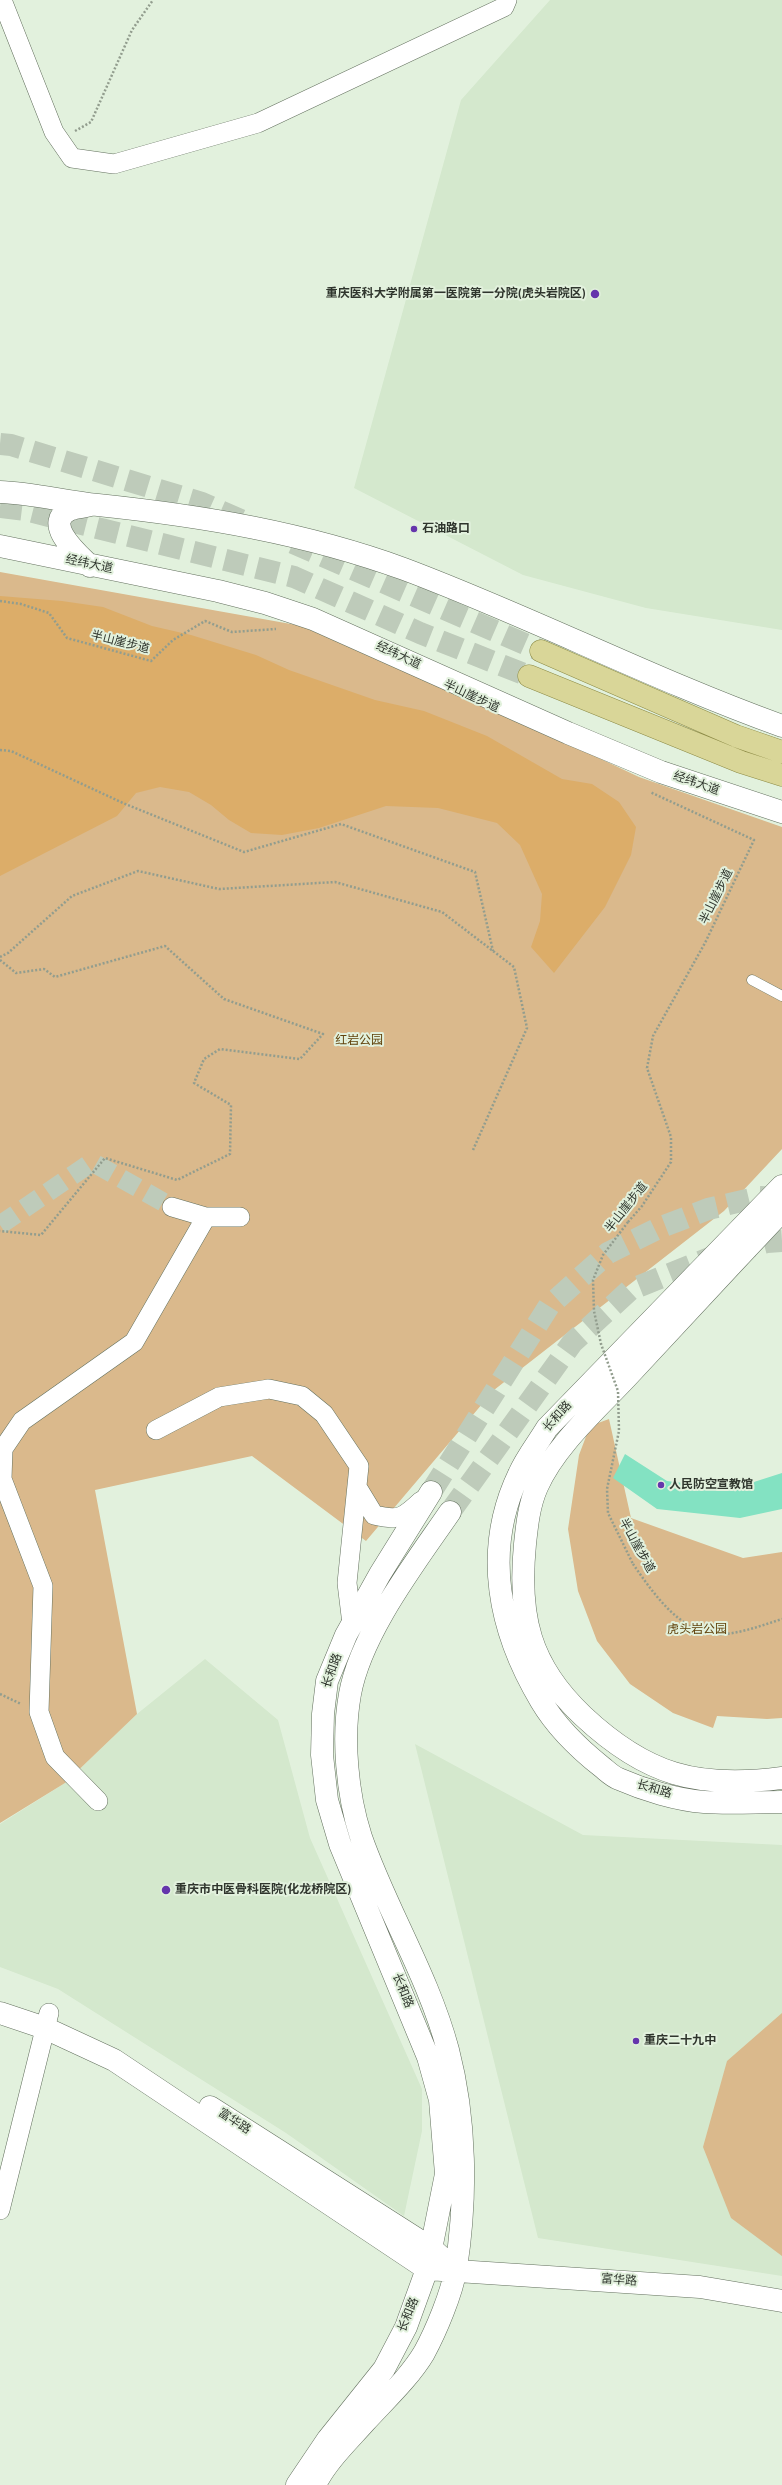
<!DOCTYPE html>
<html>
<head>
<meta charset="utf-8">
<style>
  body { margin:0 }
  canvas { display:block; background:#e2f1dd }
</style>
</head>
<body>
<canvas width="782" height="2485"></canvas>
<script>
const ctx = document.querySelector('canvas').getContext('2d');
ctx.lineJoin = 'round';
function fillPath(path, color) {
  ctx.fillStyle = color;
  ctx.fill(path, 'evenodd');
}
function stroke(path, color, width, dash) {
  ctx.strokeStyle = color;
  ctx.lineWidth = width;
  ctx.lineCap = dash ? 'butt' : 'round';
  ctx.setLineDash(dash || []);
  ctx.stroke(path);
}
function write(font, color, halo, rows, align = 'center') {
  ctx.font = font + ' "Source Sans 3","Noto Sans SC",sans-serif';
  ctx.lineWidth = 4;
  ctx.setLineDash([]);
  ctx.textBaseline = 'middle';
  ctx.strokeStyle = halo;
  ctx.fillStyle = color;
  for (const [text, x, y, turn = 0] of rows) {
    ctx.save();
    ctx.translate(x, y);
    ctx.rotate((+turn || 0) * Math.PI / 180);
    ctx.textAlign = isNaN(turn) ? turn : align;
    if (halo) ctx.strokeText(text, 0, 0);
    ctx.fillText(text, 0, 0);
    ctx.restore();
  }
}
const built = new Path2D(`
  M550,0H782V630L646,608L523,575L354,488L461,100Z
  M205,1659L278,1720L310,1838L422,2089V2131L404,2216L286,2133L58,1989L0,1967V1824L65,1783L137,1714Z
  M415,1744L583,1835L782,1845V2276L538,2238Z`);
const green = new Path2D(`
  M0,572L330,631L639,777L782,827V1149L724,1211L494,1390L366,1541L252,1456L95,1490L137,1714L65,1783L0,1823Z
  M609,1419L631,1518L743,1558L782,1552V1718L767,1719L717,1716L713,1728L673,1713L630,1684L597,1641L578,1591L568,1529L579,1455L590,1426Z
  M782,2013V2256L731,2218L703,2147L727,2061Z`);
const forest = new Path2D(`
  M0,596L62,601L103,607L152,626L191,635L256,655L289,670L375,700L424,711L487,736L562,779L592,784L619,802L636,827L631,855L605,907L554,973L531,947L540,921L542,894L520,845L497,823L438,808L386,806L319,828L282,835L251,833L229,820L211,805L189,792L160,787L136,793L117,816L0,876Z`);
const building = new Path2D(`
  M625,1454L667,1481L732,1489L782,1473V1509L740,1518L657,1509L613,1478Z`);
const streetTunnel = new Path2D(`
  M0,1225L92,1162L172,1207`);
const secondaryTunnel = new Path2D(`
  M431,1492L549,1306L608,1253L659,1228L708,1209L759,1197L782,1198
  M450,1512L572,1343L630,1290L717,1255L767,1242L782,1241`);
const primaryTunnel = new Path2D(`
  M0,444L11,445L202,503L245,522
  M0,507L25,510L294,577L420,633L529,676
  M293,543L541,651`);
const path = new Path2D(`
  M75,131L91,122L132,30L153,0
  M0,601L21,604L49,613L67,638L151,661L173,640L205,621L232,632L276,629
  M0,750L11,751L123,803L244,852L341,824L475,872L493,951
  M0,957L8,953L72,896L138,871L219,889L335,882L442,912L514,967L527,1028L473,1150
  M0,960L16,973L44,969L55,977L165,946L224,999L323,1034L300,1059L220,1049L204,1059L194,1083L231,1105L230,1154L177,1180L105,1158L41,1235L0,1231
  M628,1222L642,1206L671,1162V1137L647,1068L653,1036L705,943L754,840L650,792
  M633,1564C654,1594 683,1638 725,1634C745,1632 763,1625 782,1619
  M0,1694L21,1704`);
const lane = new Path2D(`
  M752,980L782,996`);
const street = new Path2D(`
  M2,0L54,132L72,158L114,164L258,123L504,7L507,0
  M172,1207L206,1217H240
  M156,1430L219,1397L269,1389L302,1396L324,1414L359,1466L347,1583L352,1624
  M357,1487L374,1515C399,1521 403,1518 421,1501
  M98,1801L55,1757L39,1712L43,1586L2,1479L3,1449L22,1421L134,1342L206,1217
  M0,2210L49,2013`);
const secondary = new Path2D(`
  M0,492C33,493 65,502 98,505C203,516 305,533 404,569C532,617 654,680 782,726
  M0,546L218,591L265,603L313,619L568,733L661,772L782,812
  M90,566C79,555 42,524 69,510C75,507 84,507 91,505
  M782,1186L547,1428C538,1443 526,1458 519,1474C482,1551 499,1631 541,1701C557,1728 578,1748 602,1767C607,1771 613,1777 619,1779C644,1790 677,1800 704,1802C729,1804 756,1802 782,1802
  M782,1211C730,1266 679,1321 627,1377C597,1409 555,1446 537,1487C529,1505 527,1525 525,1544C518,1616 529,1665 583,1716C646,1775 697,1789 782,1778
  M0,2013L45,2028L114,2060L427,2269L700,2287L782,2301
  M210,2107L431,2248L441,2257
  M297,2485L328,2439L384,2369L406,2327L427,2269L446,2174L440,2100L428,2057L340,1844L327,1800L322,1755L323,1714L327,1681L346,1635L380,1574L431,1492
  M315,2485C326,2462 348,2441 365,2422C385,2400 409,2378 424,2353C436,2331 452,2293 456,2268C467,2197 466,2119 448,2050C428,1975 386,1909 361,1837C347,1794 342,1738 350,1694C361,1633 415,1563 450,1512`);
const primary = new Path2D(`
  M541,651L736,736L782,752
  M529,676L741,762L782,775`);
const pathBridge = new Path2D(`
  M628,1222L603,1255L593,1280L594,1311L601,1344L618,1391L619,1431L607,1489L608,1513L633,1564`);
const markers = [
  [595,294,5,"#6535ac"],
  [414,529,4,"#6535ac"],
  [661,1485,4,"#6535ac"],
  [166,1890,5,"#6535ac"],
  [636,2041,4,"#6535ac"]
];
const poiNames = [
  ["重庆医科大学附属第一医院第一分院(虎头岩院区)",586,294,"right"],
  ["石油路口",422,529],
  ["人民防空宣教馆",669,1485],
  ["重庆市中医骨科医院(化龙桥院区)",175,1890],
  ["重庆二十九中",644,2041]
];
const streetNames = [
  ["经纬大道",89,565,12],
  ["半山崖步道",120,643,14],
  ["经纬大道",398,656,25],
  ["半山崖步道",471,697,25],
  ["经纬大道",696,784,19],
  ["半山崖步道",717,897,-64],
  ["半山崖步道",627,1208,-52],
  ["长和路",558,1417,-48],
  ["半山崖步道",636,1546,61],
  ["长和路",333,1671,-71],
  ["长和路",654,1790,16],
  ["长和路",402,1991,68],
  ["富华路",234,2122,33],
  ["富华路",619,2281,4],
  ["长和路",409,2315,-68]
];
const parkNames = [
  ["红岩公园",359,1041],
  ["虎头岩公园",697,1630]
];
fillPath(built, '#d4e8cd');
fillPath(green, '#dab98c');
fillPath(forest, '#dcad69');
fillPath(building, '#83e2c2');
stroke(streetTunnel, '#becbba', 19, [19, 10]);
stroke(secondaryTunnel, '#becbba', 22, [22, 11]);
stroke(primaryTunnel, '#becbba', 22, [22, 11]);
stroke(lane, '#63705e', 11);
stroke(street, '#63705e', 20);
stroke(secondary, '#63705e', 23);
stroke(primary, '#8d8b46', 23);
stroke(path, '#929d8e', 2.5, [2, 2]);
stroke(lane, '#fff', 10);
stroke(street, '#fff', 19);
stroke(secondary, '#fff', 22);
stroke(primary, '#d9d698', 22);
stroke(pathBridge, '#929d8e', 2.5, [2, 2]);
for (const [x, y, r, color] of markers) {
  const dot = new Path2D();
  dot.arc(x, y, r, 0, 2 * Math.PI);
  ctx.fillStyle = color;
  ctx.fill(dot);
  stroke(dot, '#e2f1dd', 1.5);
}
write('bold 12px', '#2f352d', '#e2f1dd', poiNames, 'left');
write('12px', '#2f352d', '#e2f1dd', streetNames);
write('12px', '#61420b', '#e2f1dd', parkNames);
</script>
</body>
</html>
